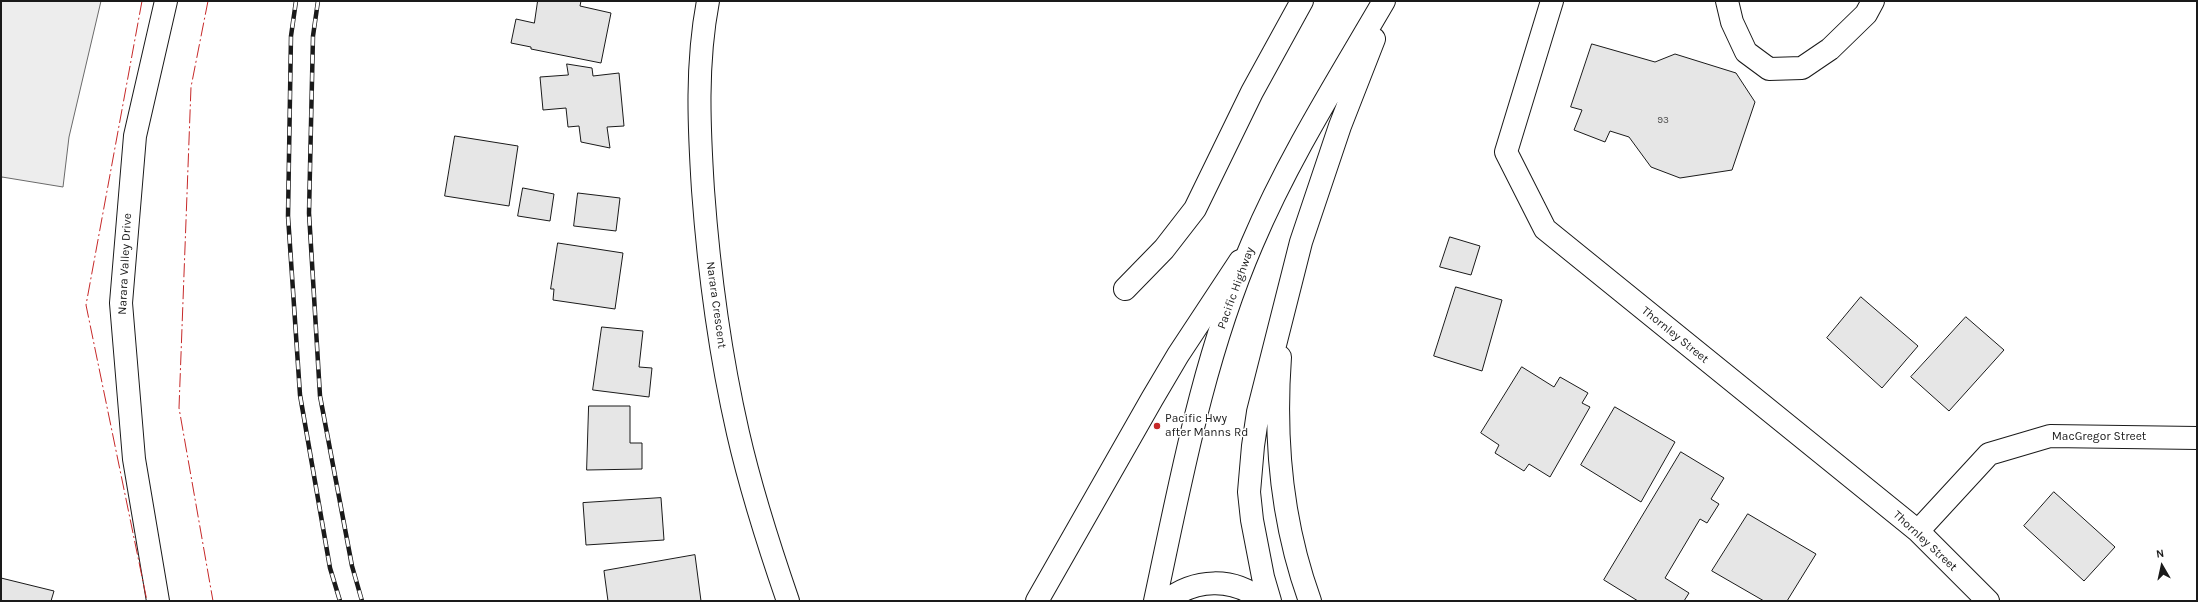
<!DOCTYPE html>
<html>
<head>
<meta charset="utf-8">
<style>
  body { margin:0 }
  #map { position:relative; width:2198px; height:602px; overflow:hidden; background:#fff; font-family:Karla,sans-serif }
  canvas { display:block }
  .frame { position:absolute; inset:0; border:2px solid #1a1a1a; pointer-events:none }
  .north { position:absolute; left:2142px; top:546px; width:40px; height:40px; -webkit-text-stroke:3px #fff; paint-order:stroke; rotate:351deg; font-size:11px; font-weight:700; line-height:16px; text-align:center; color:#1a1a1a }
  .north::after { content:''; display:block; margin:auto; width:14px; height:18px; background:#1a1a1a; clip-path:polygon(50% 0,100% 100%,50% 72%,0 100%) }
</style>
</head>
<body>
<div id="map">
<canvas width="2198" height="602"></canvas>
<div class="frame"></div>
<div class="north">N</div>
</div>
<script>
const ctx = document.querySelector('canvas').getContext('2d');
ctx.lineJoin = 'round';
function fillPath(path, color) {
  ctx.fillStyle = color;
  ctx.fill(path, 'evenodd');
}
function stroke(path, color, width, dash) {
  ctx.strokeStyle = color;
  ctx.lineWidth = width;
  ctx.lineCap = dash ? 'butt' : 'round';
  ctx.setLineDash(dash || []);
  ctx.stroke(path);
}
function write(font, color, halo, rows, align = 'center') {
  ctx.font = font + ' Karla,sans-serif';
  ctx.lineWidth = 3;
  ctx.setLineDash([]);
  ctx.textBaseline = 'middle';
  ctx.strokeStyle = halo;
  ctx.fillStyle = color;
  for (const [text, x, y, turn = 0] of rows) {
    ctx.save();
    ctx.translate(x, y);
    ctx.rotate((+turn || 0) * Math.PI / 180);
    ctx.textAlign = isNaN(turn) ? turn : align;
    if (halo) ctx.strokeText(text, 0, 0);
    ctx.fillText(text, 0, 0);
    ctx.restore();
  }
}
const built = new Path2D(`
  M1,1H101L69,137L63,187L2,177L1,179Z`);
const building = new Path2D(`
  M538,1H581L580,6L611,13L601,63L531,49V47L511,43L516,19L534,23Z
  M1592,44L1655,62L1675,54L1736,73L1755,102L1732,170L1680,178L1651,167L1629,137L1610,131L1605,142L1574,130L1582,110L1571,107Z
  M567,64L592,68L593,76L619,73L624,126L607,127L610,148L581,142L579,126L568,127L566,108L543,110L540,77L568,75Z
  M455,136L518,146L509,206L445,196Z
  M523,188L554,194L550,221L518,216Z
  M578,193L620,198L616,231L574,226Z
  M1450,237L1480,246L1471,275L1440,267Z
  M558,243L623,253L615,309L553,300L554,289H551Z
  M1456,287L1502,300L1482,371L1434,356Z
  M1861,297L1918,346L1882,388L1827,338Z
  M1966,317L2004,350L1949,411L1911,377Z
  M602,327L643,331L639,367L652,368L649,397L593,390Z
  M1522,367L1554,387L1560,377L1588,393L1582,403L1590,407L1550,477L1529,464L1524,471L1495,453L1499,445L1481,433Z
  M589,406H630V443H642V469L587,470Z
  M1615,407L1675,442L1641,502L1581,465Z
  M1681,452L1724,478L1711,499L1719,504L1707,523L1700,519L1665,578L1689,593L1684,601H1638L1604,580Z
  M2054,492L2115,547L2084,581L2024,526Z
  M661,498L664,540L586,545L583,503Z
  M1748,514L1816,554L1787,601H1764L1712,571Z
  M695,555L701,601H608L604,571Z
  M1,578L54,591L51,601H1Z`);
const minor = new Path2D(`
  M708,1C696,64 699,127 703,190C709,272 720,354 738,433C751,490 769,546 788,601
  M1552,1L1506,152L1545,229L1918,531L1988,601
  M1727,1L1732,22L1746,52L1769,69L1802,68L1830,49L1866,14L1873,1
  M1125,289L1164,249L1195,209L1252,92L1302,1
  M1918,531L1989,454L2050,436L2197,438
  M1037,601L1152,399L1178,355L1240,261`);
const major = new Path2D(`
  M1280,357C1274,440 1282,524 1310,601
  M158,601L134,459L121,303L135,136L166,1
  M1155,601C1181,480 1203,358 1252,244C1288,159 1338,80 1384,1
  M1166,601C1194,579 1233,576 1262,601
  M1270,601L1263,577L1252,520L1249,492L1253,446L1258,412L1301,242L1340,126L1374,39`);
const rail = new Path2D(`
  M296,1L291,36L288,216L300,395L330,568L340,601
  M318,1L313,36L309,213L320,396L352,566L362,601`);
const power = new Path2D(`
  M142,1L86,305L147,601
  M208,1L191,87L179,408L213,601`);
const markers = [
  [1157,426,4,"#c62828"]
];
const numberNames = [
  ["93",1663,120]
];
const streetNames = [
  ["Narara Valley Drive",125,264,-87],
  ["Pacific Highway",1236,288,-70],
  ["Narara Crescent",716,305,82],
  ["Thornley Street",1675,335,39],
  ["MacGregor Street",2099,437],
  ["Thornley Street",1925,541,43]
];
const poiNames = [
  ["Pacific Hwy",1165,419],
  ["after Manns Rd",1165,433]
];
fillPath(built, '#ededed');
stroke(built, '#6a6a6a', 1);
fillPath(building, '#e6e6e6');
stroke(building, '#1a1a1a', 1);
stroke(minor, '#1a1a1a', 24);
stroke(major, '#1a1a1a', 24);
stroke(minor, '#fff', 22);
stroke(major, '#fff', 22);
stroke(rail, '#1a1a1a', 4.5);
stroke(rail, '#fff', 3, [9]);
stroke(power, '#c62828', 1, [14, 3, 2, 3]);
for (const [x, y, r, color] of markers) {
  const dot = new Path2D();
  dot.arc(x, y, r, 0, 2 * Math.PI);
  ctx.fillStyle = color;
  ctx.fill(dot);
  stroke(dot, '#fff', 1.5);
}
write('10px', '#4d4d4d', null, numberNames);
write('12px', '#1a1a1a', '#fff', streetNames);
write('12px', '#1a1a1a', '#fff', poiNames, 'left');
</script>
</body>
</html>
